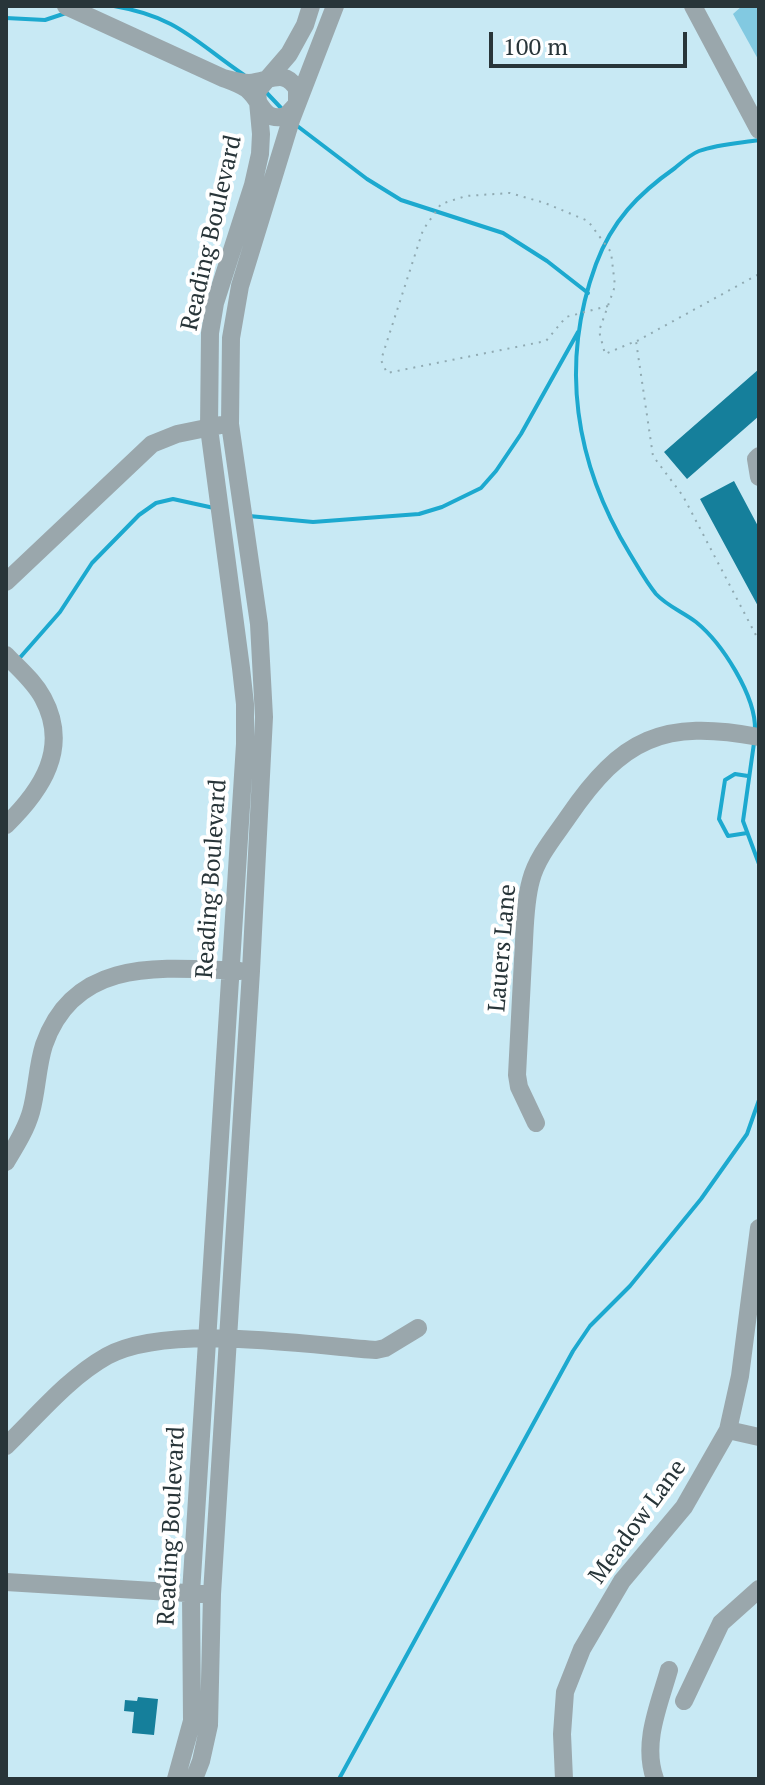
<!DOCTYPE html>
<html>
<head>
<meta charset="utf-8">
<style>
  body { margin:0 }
  #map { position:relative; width:765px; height:1785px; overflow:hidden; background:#c8e9f4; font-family:"PT Serif",serif }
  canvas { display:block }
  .frame { position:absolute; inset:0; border:8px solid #283539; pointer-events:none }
  .scale { position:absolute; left:489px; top:32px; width:198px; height:36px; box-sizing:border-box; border:4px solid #283539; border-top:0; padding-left:10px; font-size:24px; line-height:28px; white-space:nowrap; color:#283539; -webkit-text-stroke:6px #fff; paint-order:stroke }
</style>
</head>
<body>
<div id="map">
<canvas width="765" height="1785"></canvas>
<div class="frame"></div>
<div class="scale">100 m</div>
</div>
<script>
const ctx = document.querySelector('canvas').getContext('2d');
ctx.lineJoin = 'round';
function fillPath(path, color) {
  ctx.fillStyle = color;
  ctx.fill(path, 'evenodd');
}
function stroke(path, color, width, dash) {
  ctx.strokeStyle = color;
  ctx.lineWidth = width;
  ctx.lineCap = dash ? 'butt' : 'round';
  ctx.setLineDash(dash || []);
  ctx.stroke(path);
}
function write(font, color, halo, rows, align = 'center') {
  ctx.font = font + ' "PT Serif",serif';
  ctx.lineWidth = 8;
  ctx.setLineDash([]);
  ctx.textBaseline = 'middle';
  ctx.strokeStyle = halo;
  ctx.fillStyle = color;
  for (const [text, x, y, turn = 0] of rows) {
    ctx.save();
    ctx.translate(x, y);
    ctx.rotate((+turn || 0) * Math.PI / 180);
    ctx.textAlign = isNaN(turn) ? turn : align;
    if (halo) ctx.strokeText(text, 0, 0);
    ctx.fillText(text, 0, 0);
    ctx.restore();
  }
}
const green = new Path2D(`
  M742,6L759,7V61L733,14Z`);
const stream = new Path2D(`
  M114,6C178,17 194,41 244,75
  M6,18L45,20L66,13
  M264,90L282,109
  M296,125L367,179L401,200L503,233L547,261L588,293
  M249,516L313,522L419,514L442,507L481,488L496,471L521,434L578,332
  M17,661L60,612L92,563L139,515L156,503L173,499L214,508
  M755,730C756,696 722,643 696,622C683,612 667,606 656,594C646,582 638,567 630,554C575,464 559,364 596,264C612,221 638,194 675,168C682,162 691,154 699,151C718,144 740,143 759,140
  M754,743L743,821L759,864
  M747,833L728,836L719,819L725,780L735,774L748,776
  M339,1779L573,1351L590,1326L630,1286L701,1199L747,1134L759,1100`);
const building = new Path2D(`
  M759,369V416L687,479L664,452Z
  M734,481L759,528V608L700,499Z
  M138,1697L158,1699L154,1735L132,1733L134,1712L124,1711L125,1700L137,1701Z`);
const path = new Path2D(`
  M608,306L566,317L546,341L387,373L381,360L423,230L441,204L466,196L510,193L545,203L588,221L611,252L615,286L599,331L605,354L636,341L653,456L683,496L759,641
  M637,341L759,274`);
const minor = new Path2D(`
  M66,6L223,78C231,81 240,84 247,89C262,101 262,123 286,116L297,104V89C284,67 269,82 249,83C240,83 231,80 223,78
  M693,6L759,130
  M759,456L756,459L759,477
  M6,582L152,444L177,434L221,425
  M6,655C19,669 34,681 43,698C70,748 42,790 6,825
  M536,1123L519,1087L517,1075C519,1036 521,998 523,959C525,933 524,905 531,880C537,857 555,836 568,817C622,738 663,719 759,737
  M6,1162C15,1147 26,1130 31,1112C37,1091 37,1067 44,1045C75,955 165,968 240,971
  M728,1430L759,1437
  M6,1446C38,1415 68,1378 107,1356C167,1323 307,1345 376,1350L385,1348L418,1328
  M6,1582L203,1594
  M684,1701L721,1623L759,1589
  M176,1779L192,1721L191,1593L245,744V704L241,668L209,428L210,333L215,303L253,185L260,154L261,134L257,91L289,54L305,25L311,6
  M194,1779L201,1761L209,1725L212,1594L251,971L264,717L259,624L230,424L231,338L240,286L291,120L335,6
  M564,1779L562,1734L565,1692L582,1649L622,1581L684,1507L728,1430L740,1376L759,1228
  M655,1779C642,1743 659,1705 669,1670`);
const streetNames = [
  ["Reading Boulevard",212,233,-77],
  ["Reading Boulevard",212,879,-86],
  ["Lauers Lane",503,948,-85],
  ["Meadow Lane",638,1522,-54],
  ["Reading Boulevard",172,1526,-87]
];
fillPath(green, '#82c9e1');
stroke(stream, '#1ca9cf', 4);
fillPath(building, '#157f9b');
stroke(path, '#90aab2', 2, [2, 6]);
stroke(minor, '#9aa7ac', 18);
write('24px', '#283539', '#fff', streetNames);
</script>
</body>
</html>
